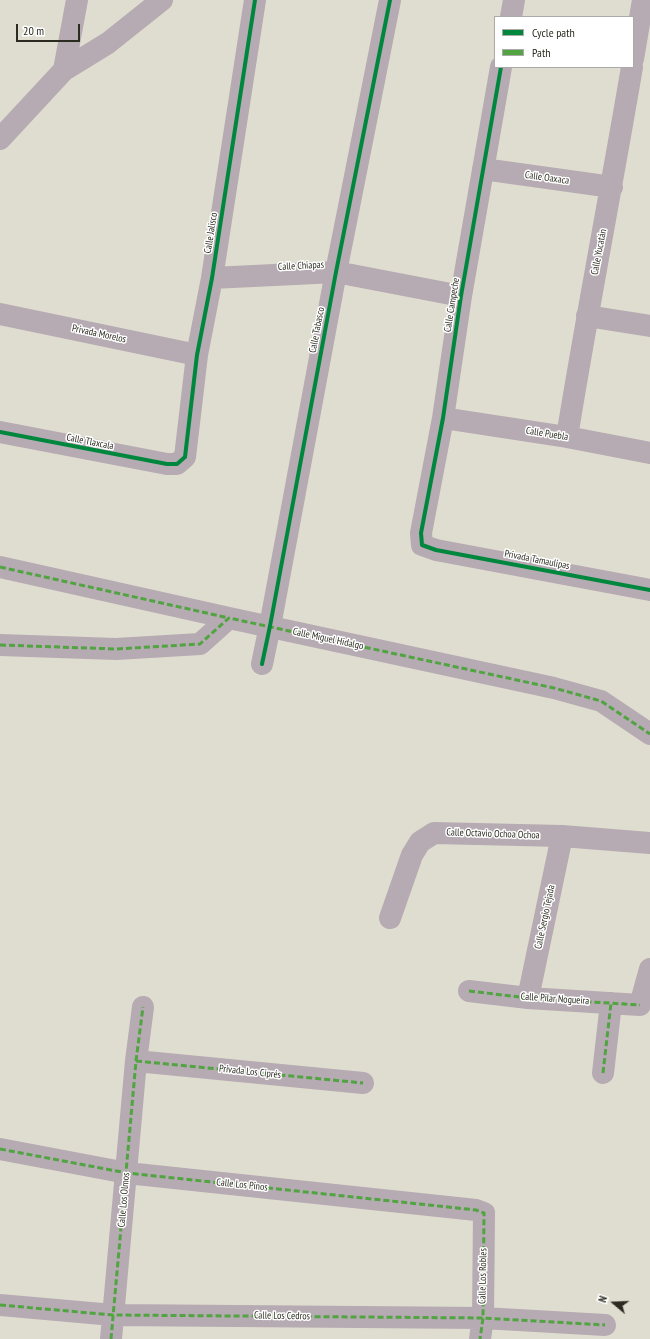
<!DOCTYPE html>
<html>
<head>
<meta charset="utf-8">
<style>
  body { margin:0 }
  #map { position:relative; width:650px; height:1339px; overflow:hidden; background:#dfddcf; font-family:"PT Sans Narrow",sans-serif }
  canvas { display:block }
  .legend { position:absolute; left:494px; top:16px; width:140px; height:52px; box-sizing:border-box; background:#fff; border:1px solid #aaaaa6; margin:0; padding:5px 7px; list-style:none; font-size:12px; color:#2b2b21 }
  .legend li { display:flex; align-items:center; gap:8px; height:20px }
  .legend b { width:20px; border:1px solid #aaaaa6 }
  .north { position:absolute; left:594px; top:1283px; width:40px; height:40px; -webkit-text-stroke:3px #fff; paint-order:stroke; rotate:289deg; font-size:11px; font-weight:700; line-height:16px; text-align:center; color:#2b2b21 }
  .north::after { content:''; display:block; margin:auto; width:14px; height:18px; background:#2b2b21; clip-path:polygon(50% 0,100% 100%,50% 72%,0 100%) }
  .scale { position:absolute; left:16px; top:24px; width:64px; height:18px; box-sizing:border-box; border:2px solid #2b2b21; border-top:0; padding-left:5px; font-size:12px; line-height:14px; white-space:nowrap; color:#2b2b21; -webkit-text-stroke:3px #fff; paint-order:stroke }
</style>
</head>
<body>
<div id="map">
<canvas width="650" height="1339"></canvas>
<ul class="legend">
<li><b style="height:5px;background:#00873e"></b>Cycle path</li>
<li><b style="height:5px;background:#51a441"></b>Path</li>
</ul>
<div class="north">N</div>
<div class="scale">20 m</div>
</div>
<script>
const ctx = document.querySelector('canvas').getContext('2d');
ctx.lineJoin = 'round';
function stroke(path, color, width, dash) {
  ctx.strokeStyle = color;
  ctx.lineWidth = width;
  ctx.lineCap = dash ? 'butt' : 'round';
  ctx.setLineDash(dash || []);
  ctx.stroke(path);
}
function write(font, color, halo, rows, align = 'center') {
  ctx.font = font + ' "PT Sans Narrow",sans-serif';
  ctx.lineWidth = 3;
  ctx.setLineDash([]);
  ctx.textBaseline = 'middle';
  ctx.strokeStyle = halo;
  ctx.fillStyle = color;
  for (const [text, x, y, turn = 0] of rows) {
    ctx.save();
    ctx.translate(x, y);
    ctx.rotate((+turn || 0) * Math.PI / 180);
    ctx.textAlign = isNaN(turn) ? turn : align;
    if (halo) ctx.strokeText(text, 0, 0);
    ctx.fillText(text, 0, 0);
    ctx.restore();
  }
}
const minor = new Path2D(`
  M511,17L514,0
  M633,59L643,0
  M501,67L461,296L443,418L421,533L422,545L436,550L650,590
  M64,70L108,43L162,0
  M0,139L64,70L77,0
  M483,169L612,187
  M212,278L336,272L461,296
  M0,314L197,355
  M587,316L650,326
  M443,418L567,437L650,453
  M0,432L167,464H177L185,457L197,355L212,278L255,0
  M567,437C587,313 611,191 632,67
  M0,567L229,618
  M0,645L116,649L200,644L229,618L554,688L601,701L650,734
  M262,664L270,626L336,272L390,0
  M390,918L412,855L420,842L434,833L562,836L650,843
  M469,991L528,998L640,1005L650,969
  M528,998L562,836
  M136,1061L363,1083
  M603,1073L611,1003
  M0,1149L127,1173L476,1210L484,1213L483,1318L480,1339
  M0,1305L113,1315L483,1318L605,1325
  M111,1339L136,1061L143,1007`);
const quiet = new Path2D(`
  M0,567L229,618
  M0,645L116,649L200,644L229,618L554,688L601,701L650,734
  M469,991L528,998L640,1005
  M136,1061L363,1083
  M603,1073L611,1003
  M0,1149L127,1173L476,1210L484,1213L483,1318L480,1339
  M0,1305L113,1315L483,1318L605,1325
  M111,1339L136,1061L143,1007`);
const cycleway = new Path2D(`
  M501,67L461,296L443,418L421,533L422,545L436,550L650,590
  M0,432L167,464H177L185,457L197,355L212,278L255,0
  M262,664L270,626L336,272L390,0`);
const streetNames = [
  ["Calle Oaxaca",547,178,8],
  ["Calle Jalisco",211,233,-81],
  ["Calle Yucatán",599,252,-79],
  ["Calle Chiapas",301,266,-3],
  ["Calle Campeche",452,305,-81],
  ["Calle Tabasco",317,330,-79],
  ["Privada Morelos",99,334,12],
  ["Calle Puebla",547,434,9],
  ["Calle Tlaxcala",90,442,11],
  ["Privada Tamaulipas",537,560,11],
  ["Calle Miguel Hidalgo",328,639,12],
  ["Calle Octavio Ochoa Ochoa",493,834,2],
  ["Calle Sergio Tejada",545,917,-78],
  ["Calle Pilar Nogueira",555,999,4],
  ["Privada Los Ciprés",250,1072,6],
  ["Calle Los Pinos",242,1185,6],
  ["Calle Los Olmos",124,1200,-85],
  ["Calle Los Robles",483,1276,-89],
  ["Calle Los Cedros",282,1316,1]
];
stroke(minor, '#b6aab3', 22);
stroke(quiet, '#51a441', 3, [6, 3]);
stroke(cycleway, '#00873e', 4);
write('10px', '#2b2b21', '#fff', streetNames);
</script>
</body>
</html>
